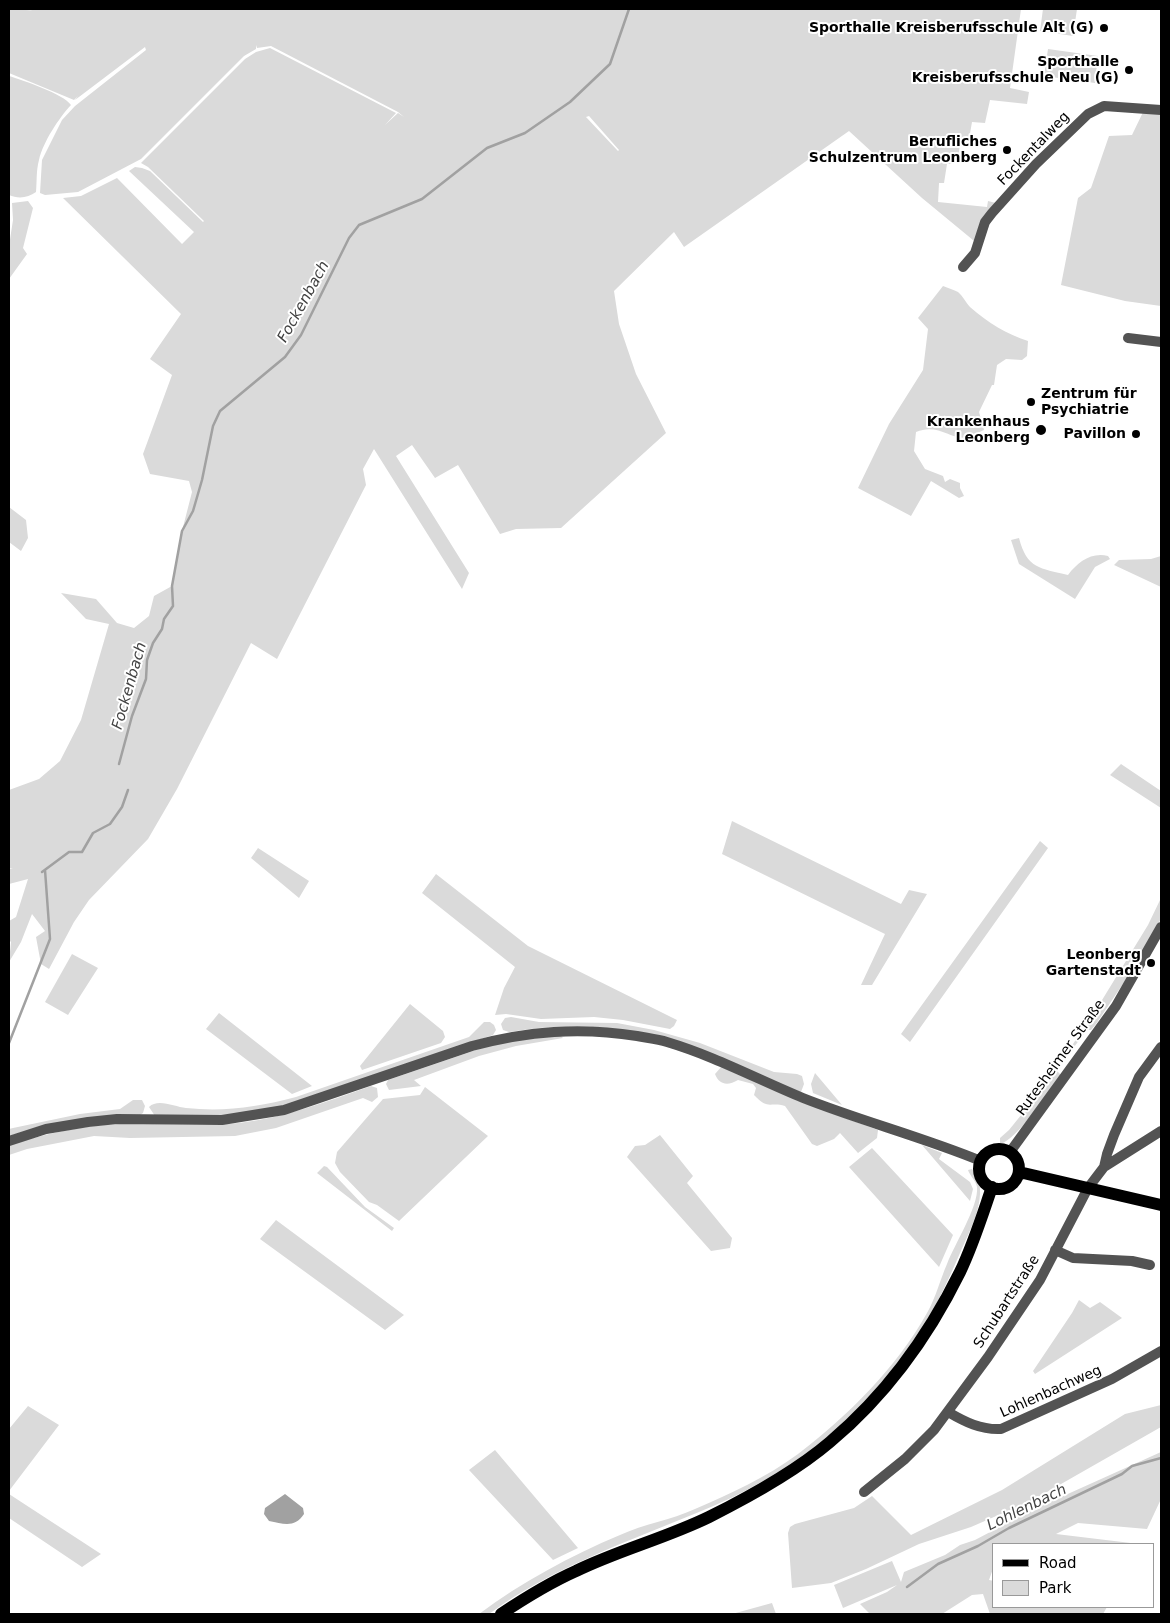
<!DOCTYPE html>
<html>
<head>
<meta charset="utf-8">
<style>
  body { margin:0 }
  #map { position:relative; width:1170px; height:1623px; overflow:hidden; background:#fff; font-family:"DejaVu Sans",sans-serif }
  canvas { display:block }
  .frame { position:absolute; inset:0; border:10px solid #000; pointer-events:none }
  .legend { position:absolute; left:992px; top:1543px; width:162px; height:65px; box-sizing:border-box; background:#fff; border:1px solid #999; margin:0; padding:6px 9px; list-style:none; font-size:15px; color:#000 }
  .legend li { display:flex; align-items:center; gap:10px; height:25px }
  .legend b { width:25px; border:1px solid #999 }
</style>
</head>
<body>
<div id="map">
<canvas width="1170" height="1623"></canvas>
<div class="frame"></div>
<ul class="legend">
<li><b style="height:6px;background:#000"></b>Road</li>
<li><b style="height:14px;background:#dadada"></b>Park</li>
</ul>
</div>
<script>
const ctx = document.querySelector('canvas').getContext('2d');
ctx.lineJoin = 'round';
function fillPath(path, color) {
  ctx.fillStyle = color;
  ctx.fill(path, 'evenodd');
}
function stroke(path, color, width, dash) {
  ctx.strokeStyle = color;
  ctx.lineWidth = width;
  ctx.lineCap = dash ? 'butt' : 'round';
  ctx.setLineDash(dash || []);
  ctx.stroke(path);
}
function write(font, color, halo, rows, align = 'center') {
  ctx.font = font + ' "DejaVu Sans",sans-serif';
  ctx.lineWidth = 4;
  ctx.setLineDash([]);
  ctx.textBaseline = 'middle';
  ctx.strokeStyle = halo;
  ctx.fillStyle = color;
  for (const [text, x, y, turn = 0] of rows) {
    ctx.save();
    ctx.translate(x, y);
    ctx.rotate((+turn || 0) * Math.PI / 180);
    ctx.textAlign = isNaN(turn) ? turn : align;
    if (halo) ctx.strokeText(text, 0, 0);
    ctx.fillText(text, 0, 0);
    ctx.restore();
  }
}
const green = new Path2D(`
  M9,9H35L26,11L39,9H1021L1010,88L1029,92L1027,104L990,100L985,123L972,122L968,145H960L957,164H947L944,183H939L938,202L987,207L988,201L1000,204L979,245L922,198L849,131L684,247L674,232L614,291L619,324L636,374L666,433L561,528L516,529L500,534L458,465L435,478L412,445L396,456L469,573L462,589L374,449L363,469L366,485L277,659L251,643L177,789L148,839L89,900L74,922L49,969L41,964L36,937L45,931L32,914L21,942L9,962L11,942L9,940V921L16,917L28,879L9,884V869L13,868H9V790L39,779L60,761L81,720L109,624L86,619L61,593L96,599L117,623L134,628L149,616L154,596L172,586L182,531L192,492L189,481L150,474L143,454L172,375L150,359L181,314L63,198L81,196L117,178L182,244L194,232L129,171L135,167L142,168L150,171L203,222L204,221L148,167L141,163L245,59L256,52L270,48L396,113L385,125L398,113L404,117L398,112L271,46L257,48L256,45V49L244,56L141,159L78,192L45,195L40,193L42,160L62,120L75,106L146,50L145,47L75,100L78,96L74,100L9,73ZM589,116L619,150L618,151L586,117Z
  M1043,9H1077L1073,36L1040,31Z
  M1048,49L1098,56L1095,83L1044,76Z
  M9,76C22,80 64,94 71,105C59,118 43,142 39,160C36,171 37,182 36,192C28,198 18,199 9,195Z
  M1145,108L1161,110V306L1125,301L1061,285L1078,198L1091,188L1109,136L1132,135Z
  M28,201L33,208L23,248L27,254L9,279V246L13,220L12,203Z
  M943,286C948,288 954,290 958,292C963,296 966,303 970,307C988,323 1007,334 1028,341L1027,356L1022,360L1006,359L997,365L994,385H992L979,412L984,430C979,432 974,436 970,437C952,442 939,422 916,432L914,451L925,469L943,476L945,482L950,479L960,483V488L964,496L959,498L931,481L911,516L858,488L889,424L923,370L928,329L918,318Z
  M9,507L26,520L28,538L21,551L9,542Z
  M1019,538C1027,569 1040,568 1068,575C1078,562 1091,552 1108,556L1110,559L1095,567L1075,599L1019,564L1011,540Z
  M1161,556V587L1114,565L1119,560L1151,559Z
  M1121,764L1161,791V808L1110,775Z
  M732,821L901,904L909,890L927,894L872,985H861L885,934L722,854Z
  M1040,841L1048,848L910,1042L901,1034Z
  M258,848L309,881L299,898L251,858Z
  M436,874L528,946L677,1020L674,1026L670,1029L623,1020L594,1017L541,1019L506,1014L495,1015L504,988L515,967L422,893Z
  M1161,898V919L1133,969L1096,1024L1091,1030H1087L1064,1060L1057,1071L1061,1075C1049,1091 1017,1140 1000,1144V1138L1009,1130L1047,1083L1099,1005L1148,925Z
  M72,954L98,968L68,1015L45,1002Z
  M410,1004L443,1031L445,1037L441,1043L362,1070L360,1066Z
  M219,1013L312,1086L292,1094L206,1029Z
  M511,1017L539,1022L617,1023L654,1030L700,1043L774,1072L797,1074L802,1076L804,1084L801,1092L615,1029L590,1026L537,1028L509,1032L503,1030L501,1024L505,1018Z
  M484,1022H490L494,1025L496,1030L493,1035L292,1103L265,1110L223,1116H155L149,1107C158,1098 175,1107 186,1108C225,1112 258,1107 296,1097L469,1037Z
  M560,1035L563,1038L516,1046L479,1056L414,1080L421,1086L389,1090L386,1084L388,1080L482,1048L506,1042Z
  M722,1066L801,1102L878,1130L877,1138L858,1153L840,1133L834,1139L817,1146L812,1144L785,1106C770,1101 769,1111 754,1095L756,1088L753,1084L738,1080C728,1086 719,1085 715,1074Z
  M815,1073L842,1105L813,1093L811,1084Z
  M371,1086L377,1088L378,1097L372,1102L363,1098L276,1128L235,1136L130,1138L94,1136L27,1149L9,1155V1145C45,1134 83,1125 121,1124C160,1123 199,1127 239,1123C284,1118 328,1101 371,1086Z
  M425,1087L488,1136L399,1221L377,1205L369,1202L340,1172L335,1163L337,1152L383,1099L420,1095Z
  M133,1100H142L145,1106L143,1113L140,1115L46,1125L9,1136V1129L13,1128L80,1114L120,1109Z
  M660,1135L693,1176L687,1183L732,1238L730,1248L711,1251L627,1157L635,1146L645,1145Z
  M922,1145L942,1153L939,1159L970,1182L973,1189L970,1201Z
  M872,1148L953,1235L939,1267L849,1167Z
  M324,1166L327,1167L365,1207L394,1228L392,1231L317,1173Z
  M972,1169C992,1191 970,1230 960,1253C948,1281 935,1309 919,1334C866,1416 789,1476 699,1512C627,1542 553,1567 489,1614H479C522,1582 570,1556 620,1535C644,1524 671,1520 695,1509C730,1494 767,1477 798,1454C848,1416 897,1367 927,1313C936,1297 940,1280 947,1264C954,1245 979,1206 977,1187C976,1181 970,1176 968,1170Z
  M276,1220L404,1315L385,1330L260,1239Z
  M1079,1300L1090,1308L1100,1302L1122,1318L1035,1374L1033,1371L1072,1313Z
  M1161,1405V1427L1033,1500L971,1527L919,1544L866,1569L831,1583L792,1588L788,1533L790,1527L795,1524L854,1508L872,1496L911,1535L1002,1490L1125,1414Z
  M28,1406L59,1425L9,1491V1429Z
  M495,1450L578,1548L553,1560L469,1470Z
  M1161,1452V1499L1147,1529L1078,1523L1056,1534L1139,1544H994V1566L989,1580L994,1581V1607H1107L1103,1614H990L983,1594L972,1595L942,1614H870L860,1604L887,1592L897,1585L843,1608L834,1585L892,1561L901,1582L904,1572L945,1555L960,1545L975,1540L1030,1511Z
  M9,1494L101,1554L82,1567L9,1518Z
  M772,1603L776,1614H732Z`);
const water = new Path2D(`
  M285,1494L303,1508L304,1514C295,1528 284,1524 269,1521L264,1514L265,1508Z`);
const stream = new Path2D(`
  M119,764L132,716L146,679L147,660L153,643L162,629L164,619L173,606L172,586L182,531L193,511L202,480L213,426L220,411L285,357L301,335L349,238L359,225L422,199L487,148L525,133L570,102L610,64L629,9
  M42,872L69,852H82L93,833L110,824L122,807L128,790
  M9,1043L50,939L45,870
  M907,1587L938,1564L978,1546L1009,1528L1122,1474L1132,1466L1161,1458`);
const minor = new Path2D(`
  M963,267L975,253L985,222L992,213L1036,164L1088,114L1104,106L1161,110
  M1128,338L1161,342
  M9,1141L46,1129L88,1122L117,1119L222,1120L284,1110L472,1046C528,1031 580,1027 637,1036C647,1038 657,1039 667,1042C714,1056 757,1079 803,1098C861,1121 923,1137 981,1161
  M1010,1152L1116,1006L1161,927
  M1104,1167L1161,1131
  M1055,1250L1073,1258L1132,1261L1150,1265
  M948,1412C965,1422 981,1430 1001,1429L1112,1379L1161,1351
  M864,1492L905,1459L934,1430L988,1357L1040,1280L1088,1188L1104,1167L1107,1154L1114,1135L1139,1077L1161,1047`);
const major = new Path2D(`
  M979 1169a20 20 0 1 1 40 0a20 20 0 1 1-40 0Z
  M1019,1172L1161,1205
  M501,1614C525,1598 549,1583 576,1571C619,1550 666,1538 709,1517C749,1497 796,1471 830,1442C886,1395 928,1337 960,1272C973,1245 982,1216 992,1187`);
const markers = [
  [1104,28,5,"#000"],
  [1129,70,5,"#000"],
  [1007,150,5,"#000"],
  [1031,402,5,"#000"],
  [1041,430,6,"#000"],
  [1136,434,5,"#000"],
  [1151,963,5,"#000"]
];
const poiNames = [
  ["Sporthalle Kreisberufsschule Alt (G)",1094,28],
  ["Sporthalle",1119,62],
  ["Kreisberufsschule Neu (G)",1119,78],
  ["Berufliches",997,142],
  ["Schulzentrum Leonberg",997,158],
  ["Zentrum für",1041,394,"left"],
  ["Psychiatrie",1041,410,"left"],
  ["Krankenhaus",1030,422],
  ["Leonberg",1030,438],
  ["Pavillon",1126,434],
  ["Leonberg",1141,955],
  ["Gartenstadt",1141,971]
];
const streetNames = [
  ["Fockentalweg",1034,149,-46],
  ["Rutesheimer Straße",1061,1058,-54],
  ["Schubartstraße",1007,1302,-57],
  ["Lohlenbachweg",1051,1392,-24]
];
const waterNames = [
  ["Fockenbach",304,302,-61],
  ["Fockenbach",130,686,-74],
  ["Lohlenbach",1027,1508,-26]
];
fillPath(green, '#dadada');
fillPath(water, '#a1a1a1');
stroke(stream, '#a1a1a1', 2.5);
stroke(minor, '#535353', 10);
stroke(major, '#000', 12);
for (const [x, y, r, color] of markers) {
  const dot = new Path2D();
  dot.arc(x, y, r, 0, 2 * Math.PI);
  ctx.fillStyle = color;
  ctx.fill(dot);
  stroke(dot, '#fff', 2);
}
write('bold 14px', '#000', '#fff', poiNames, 'right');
write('14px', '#000', '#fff', streetNames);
write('italic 15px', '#424242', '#fff', waterNames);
</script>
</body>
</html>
